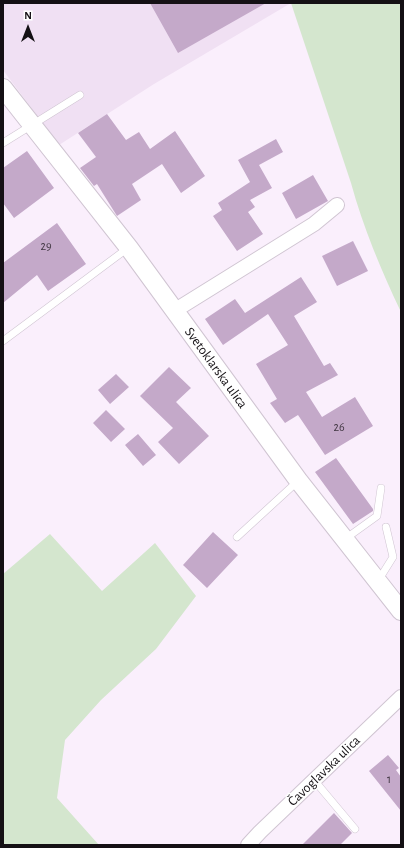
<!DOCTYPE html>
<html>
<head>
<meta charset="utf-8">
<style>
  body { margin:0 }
  #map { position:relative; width:404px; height:848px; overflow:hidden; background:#faeffc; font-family:"Alegreya Sans",sans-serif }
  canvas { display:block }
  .frame { position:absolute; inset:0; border:4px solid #141014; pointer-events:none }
  .north { position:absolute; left:8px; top:8px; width:40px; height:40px; -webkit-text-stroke:3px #fff; paint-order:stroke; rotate:0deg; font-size:11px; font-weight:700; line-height:16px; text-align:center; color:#141014 }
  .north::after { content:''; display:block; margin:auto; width:14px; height:18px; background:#141014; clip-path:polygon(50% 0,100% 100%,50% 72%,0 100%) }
</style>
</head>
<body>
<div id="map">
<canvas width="404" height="848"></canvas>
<div class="frame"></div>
<div class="north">N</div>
</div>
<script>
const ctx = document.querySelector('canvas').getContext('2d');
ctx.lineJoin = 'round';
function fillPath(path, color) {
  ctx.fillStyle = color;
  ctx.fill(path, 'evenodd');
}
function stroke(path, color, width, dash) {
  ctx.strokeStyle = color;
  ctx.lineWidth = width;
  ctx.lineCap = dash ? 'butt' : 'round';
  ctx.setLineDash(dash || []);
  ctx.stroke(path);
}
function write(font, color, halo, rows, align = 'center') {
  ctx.font = font + ' "Alegreya Sans",sans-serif';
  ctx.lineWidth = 3;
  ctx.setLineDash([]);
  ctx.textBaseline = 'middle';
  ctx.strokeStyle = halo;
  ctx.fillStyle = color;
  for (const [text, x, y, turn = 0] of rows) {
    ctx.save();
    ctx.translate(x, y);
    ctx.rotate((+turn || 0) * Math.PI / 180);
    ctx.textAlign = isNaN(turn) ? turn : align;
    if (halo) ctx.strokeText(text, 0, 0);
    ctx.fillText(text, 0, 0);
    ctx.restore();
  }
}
const built = new Path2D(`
  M3,3H291L154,84L59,145L3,70Z`);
const green = new Path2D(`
  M291,3H401V312C381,270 363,227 351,183Z
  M50,534L102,591L155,543L196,596L156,649L101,700L65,740L57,798L99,845H3V574Z`);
const building = new Path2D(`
  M150,3H266L178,53Z
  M107,114L126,140L139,132L150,149L175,131L205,176L181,193L162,164L132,184L141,200L117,216L97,184L94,186L80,168L96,157L78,133Z
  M276,139L283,152L259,165L272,188L250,200L255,207L248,212L263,234L237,251L213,216L222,210L218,203L250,182L238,160Z
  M27,151L54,188L14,218L3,203V168Z
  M313,175L328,201L296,219L282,193Z
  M57,223L86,264L48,291L37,275L3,303V263Z
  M353,241L368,271L337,286L322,256Z
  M301,277L317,302L294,316L324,366L330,363L338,375L306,392L322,417L355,397L373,426L325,455L298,415L285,423L270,403L277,399L256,364L288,345L268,314L223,345L205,319L235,299L245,313Z
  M169,367L191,388L176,402L209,436L179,464L158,442L173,428L140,396Z
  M116,374L129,387L110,404L98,390Z
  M106,410L125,429L111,442L93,423Z
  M138,434L156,455L143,466L125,445Z
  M336,458L373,509V511L353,524L315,472Z
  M213,532L238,555L207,588L183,565Z
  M388,755L399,768L396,770L401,777V811L369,771Z
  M334,813L352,833L340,845H302Z`);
const service = new Path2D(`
  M3,143L80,95
  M3,341L128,248
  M237,537L298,481
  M345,539L377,516L381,488
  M378,581L393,557L386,527
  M314,780L355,829`);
const minor = new Path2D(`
  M174,311L314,224L337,205
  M248,845L260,832L401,697`);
const tertiary = new Path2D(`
  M3,88L129,248L298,480L401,611`);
const numberNames = [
  ["29",46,246],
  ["26",339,427],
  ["1",389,779]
];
const streetNames = [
  ["Svetoklarska ulica",216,368,54],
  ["Čavoglavska ulica",324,771,-44]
];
fillPath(built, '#f0e0f3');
fillPath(green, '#d4e6ce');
fillPath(building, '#c4a9c9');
stroke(service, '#d0c5d2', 8);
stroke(minor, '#d0c5d2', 16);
stroke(tertiary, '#d0c5d2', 20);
stroke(service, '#fff', 7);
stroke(minor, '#fff', 14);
stroke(tertiary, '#fff', 18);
write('12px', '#403641', null, numberNames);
write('14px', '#141014', '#fff', streetNames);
</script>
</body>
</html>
